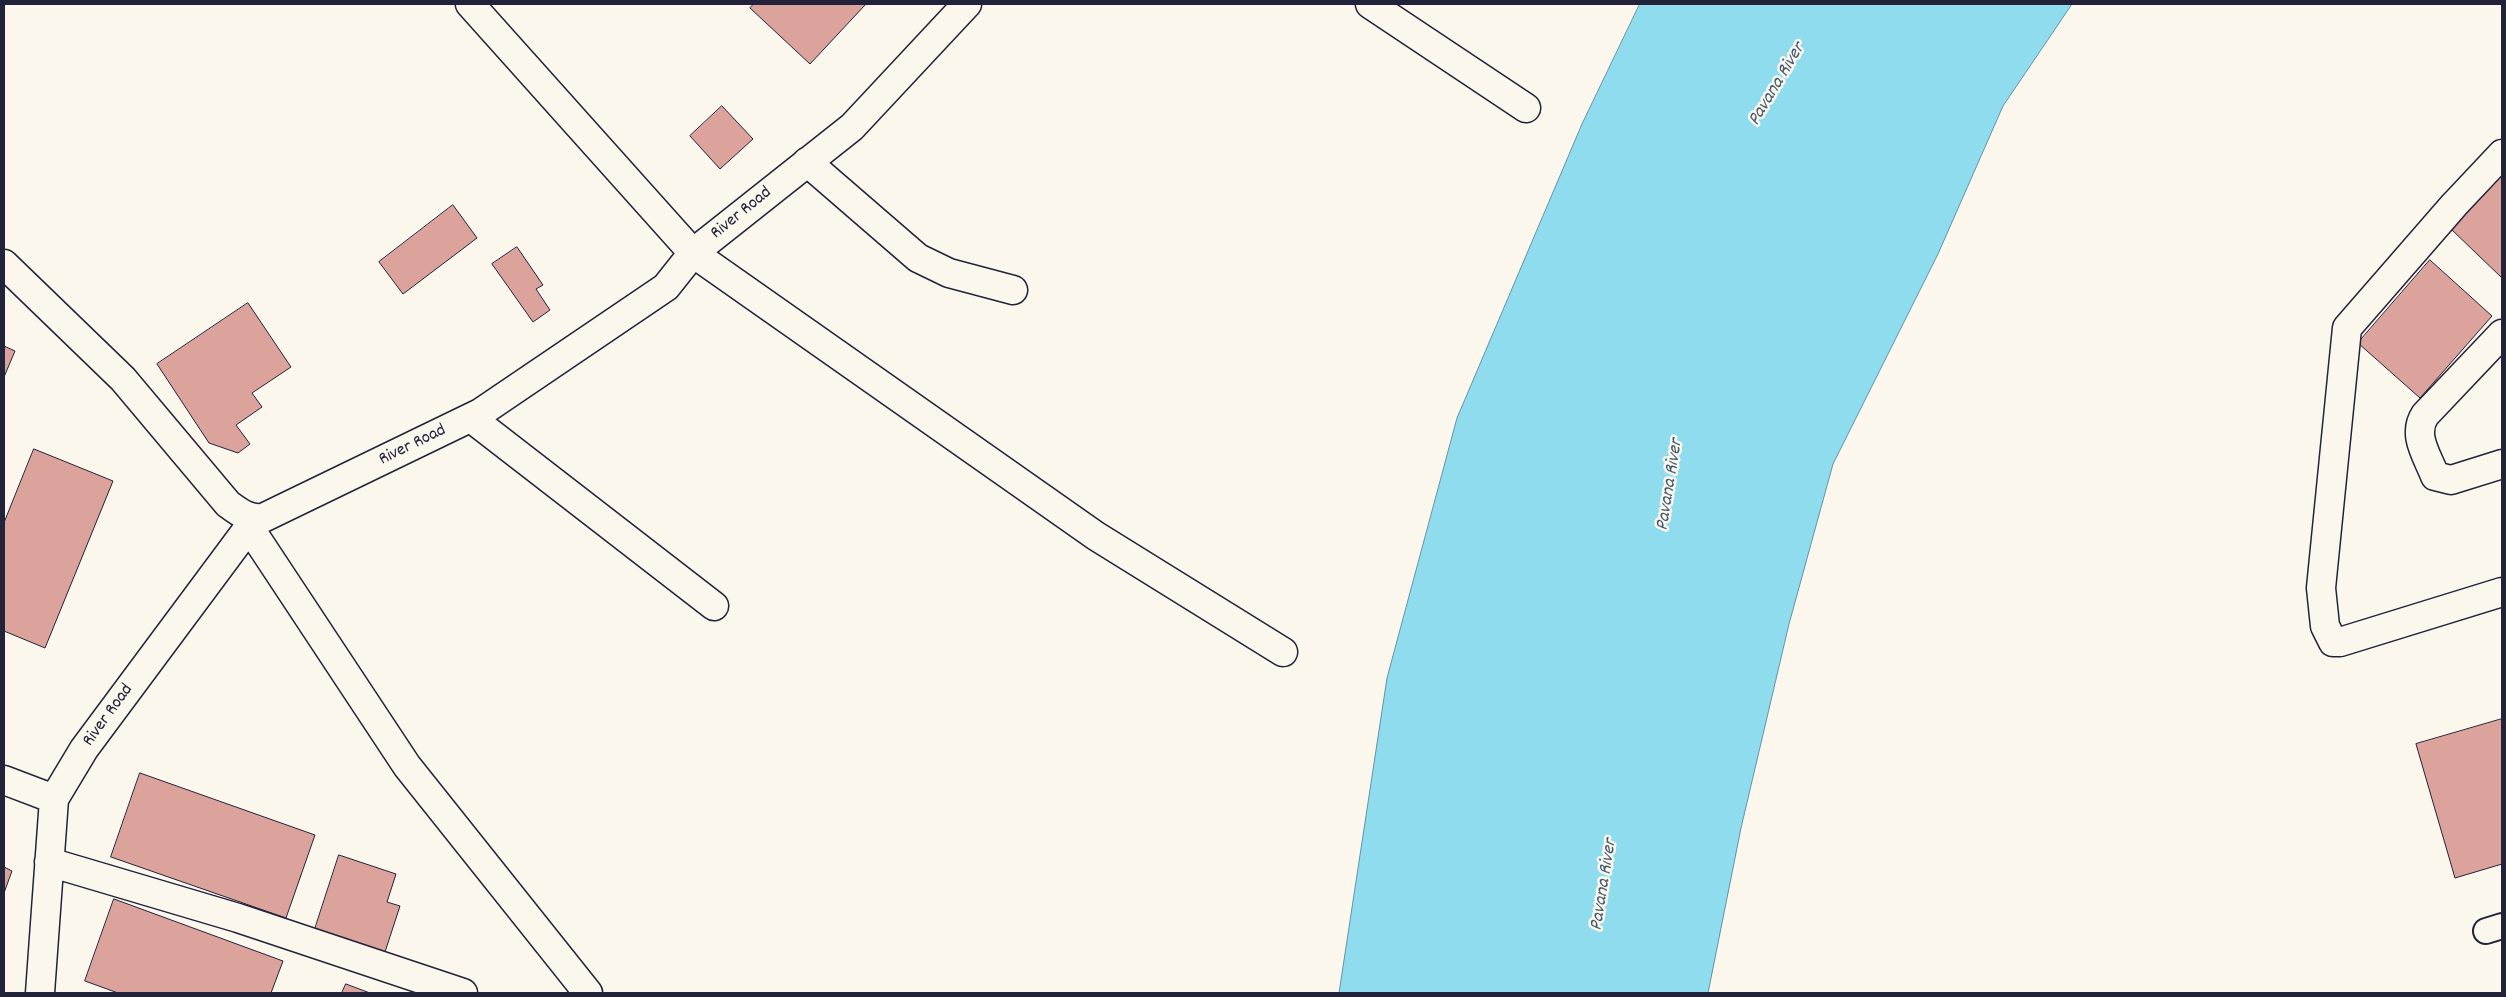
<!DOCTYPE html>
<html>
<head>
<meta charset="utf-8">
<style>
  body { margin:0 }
  #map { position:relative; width:2506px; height:997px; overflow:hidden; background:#fbf7ec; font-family:Dekko,sans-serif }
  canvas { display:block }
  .frame { position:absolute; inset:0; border:5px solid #22223b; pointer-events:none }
</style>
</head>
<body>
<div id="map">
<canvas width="2506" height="997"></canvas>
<div class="frame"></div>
</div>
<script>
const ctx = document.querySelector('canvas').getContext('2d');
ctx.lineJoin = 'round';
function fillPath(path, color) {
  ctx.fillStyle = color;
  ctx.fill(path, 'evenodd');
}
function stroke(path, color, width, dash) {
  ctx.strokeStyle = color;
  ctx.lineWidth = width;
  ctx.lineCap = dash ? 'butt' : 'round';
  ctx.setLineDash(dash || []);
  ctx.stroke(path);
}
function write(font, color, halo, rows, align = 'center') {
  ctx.font = font + ' Dekko,sans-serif';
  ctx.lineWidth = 5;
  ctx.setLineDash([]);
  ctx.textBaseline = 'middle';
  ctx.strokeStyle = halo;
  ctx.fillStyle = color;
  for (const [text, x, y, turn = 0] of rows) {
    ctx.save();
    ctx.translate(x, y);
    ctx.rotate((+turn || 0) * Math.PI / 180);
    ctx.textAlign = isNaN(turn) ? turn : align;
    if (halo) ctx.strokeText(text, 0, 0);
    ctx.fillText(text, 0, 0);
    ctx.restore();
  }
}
const water = new Path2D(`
  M1640,4H2072L2003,106L1938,254L1833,464L1789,624L1741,828L1708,993H1339L1387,678L1457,418L1582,124Z`);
const building = new Path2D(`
  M754,4H866L810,64L750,8Z
  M722,106L753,139L720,169L690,136Z
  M2502,176V278L2451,229Z
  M453,205L477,238L403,294L379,262Z
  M517,247L543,285L536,289L550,310L533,322L492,264Z
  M2430,260L2492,316L2420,398L2358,343Z
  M248,303L291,367L252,393L262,407L236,425L250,444L238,453L209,443L157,364Z
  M4,346L15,351L4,377Z
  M34,449L113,481L45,648L4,631V523Z
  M2502,719V864L2455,878L2416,744Z
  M140,773L315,835L286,918L111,857Z
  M339,855L396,874L387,902L400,906L384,955L314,932Z
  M4,867L12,871L4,893Z
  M114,899L283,961L271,993H118L85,981Z
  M346,984L370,993H342Z`);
const service = new Path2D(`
  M2486,931L2502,926`);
const minor = new Path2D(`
  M470,4L693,253L1096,536L1283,652
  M1370,4L1526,108
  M2502,154L2454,205L2347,328L2321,588L2325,626L2333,642H2340L2502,592
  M807,162L918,258L949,273L1013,290
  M2502,334L2425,415C2412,435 2427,455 2435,476L2451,480L2502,464
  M471,418L714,606
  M249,527L407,766L588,993
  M4,780L54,799
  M49,862L238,918L463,993
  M40,993L54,799L84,749L255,519`);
const tertiary = new Path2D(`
  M4,264L123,379L228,504C239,512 249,520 263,518L480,413L666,287L693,253L852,127L967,4`);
const streetNames = [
  ["River Road",742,214,-39],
  ["River Road",413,446,-26],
  ["River Road",109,716,-54]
];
const waterNames = [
  ["Pavana River",1778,85,-59],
  ["Pavana River",1671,485,-81],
  ["Pavana River",1605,885,-81]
];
fillPath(water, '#8fdcef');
stroke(water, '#6392a7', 1);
fillPath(building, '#dca29c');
stroke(building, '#22223b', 1);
stroke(service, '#22223b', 28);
stroke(minor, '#22223b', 31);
stroke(tertiary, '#22223b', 31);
stroke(service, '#fbf7ec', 24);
stroke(minor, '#fbf7ec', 28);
stroke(tertiary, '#fbf7ec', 28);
write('18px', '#22223b', '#fbf7ec', streetNames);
write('italic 19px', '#435a71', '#fbf7ec', waterNames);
</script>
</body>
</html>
